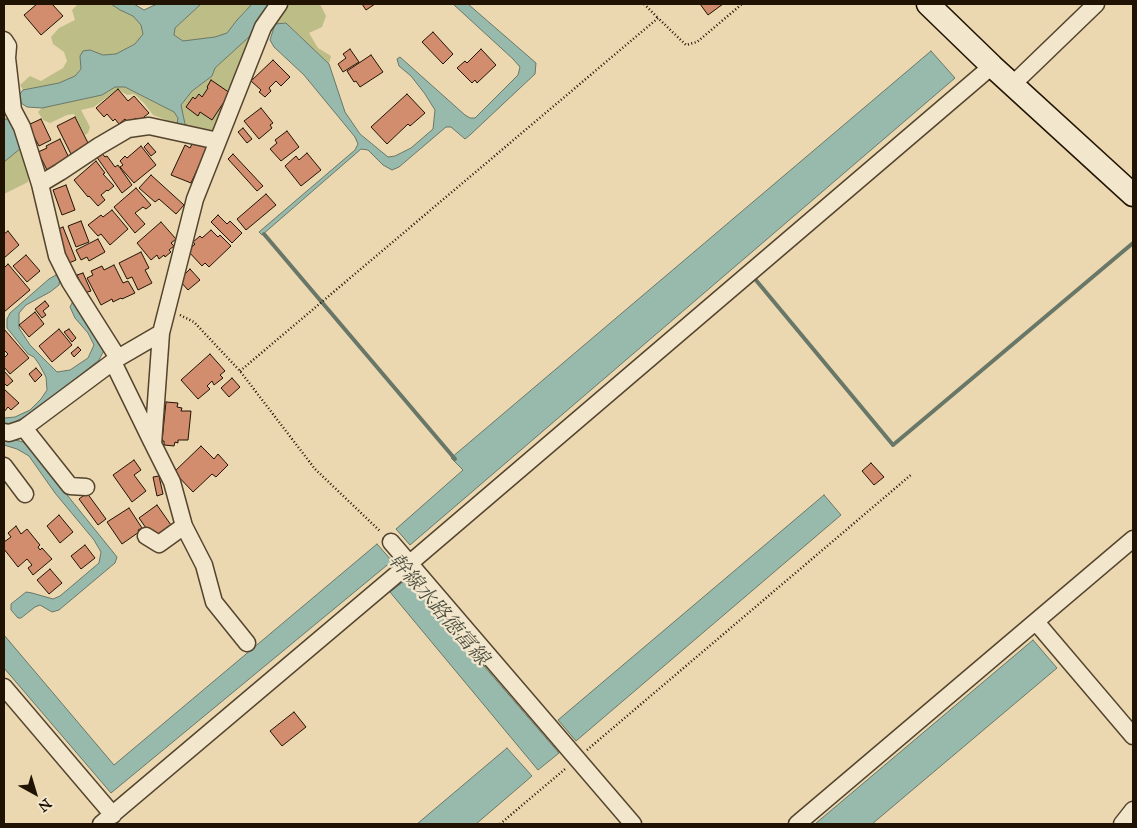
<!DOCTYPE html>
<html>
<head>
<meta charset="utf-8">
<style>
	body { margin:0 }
	#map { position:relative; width:1137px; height:828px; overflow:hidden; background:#ebd8b0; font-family:"IM FELL Great Primer",serif }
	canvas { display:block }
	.frame { position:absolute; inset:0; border:5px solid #211303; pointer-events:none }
	.north { position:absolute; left:10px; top:768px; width:50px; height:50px; -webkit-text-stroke:4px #f2e6cc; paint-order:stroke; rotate:141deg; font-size:14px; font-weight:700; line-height:20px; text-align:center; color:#211303 }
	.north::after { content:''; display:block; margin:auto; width:18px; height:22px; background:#211303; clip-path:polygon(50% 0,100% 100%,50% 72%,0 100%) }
</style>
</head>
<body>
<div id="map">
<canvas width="1137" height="828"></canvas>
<div class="frame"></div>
<div class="north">N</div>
</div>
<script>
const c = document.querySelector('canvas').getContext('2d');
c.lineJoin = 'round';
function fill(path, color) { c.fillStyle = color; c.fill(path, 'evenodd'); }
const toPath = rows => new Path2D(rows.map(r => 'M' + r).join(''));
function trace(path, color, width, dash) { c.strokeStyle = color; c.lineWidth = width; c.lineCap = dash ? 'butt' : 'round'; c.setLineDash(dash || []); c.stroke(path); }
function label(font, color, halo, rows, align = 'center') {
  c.font = font + ' "IM FELL Great Primer","Noto Serif JP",serif'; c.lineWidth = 4.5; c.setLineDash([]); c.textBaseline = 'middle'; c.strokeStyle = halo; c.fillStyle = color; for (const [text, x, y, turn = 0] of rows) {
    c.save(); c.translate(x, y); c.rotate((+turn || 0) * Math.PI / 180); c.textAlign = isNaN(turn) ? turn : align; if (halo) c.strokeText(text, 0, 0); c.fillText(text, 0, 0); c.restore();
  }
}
fill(toPath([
	[78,4,111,4,120,10,133,16,141,25,143,34,135,44,117,54,103,55,90,50,80,56,81,69,75,76,59,83,23,90,20,85,30,76,41,81,63,68,67,61,64,52,53,44,51,37,59,28,75,20,72,10],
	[201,4,252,4,237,20,227,33,215,37,183,41,174,35,175,28],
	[285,4,320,4,326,16,322,27,309,33,318,48,331,56,329,64,286,23,275,24,277,19],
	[249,37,254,40,220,126,211,133,192,129,185,125,181,105,192,91,212,76,215,68],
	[115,87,125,87,174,112,178,118,177,124,153,115,144,103,134,94,127,95,118,89,94,107,81,110,90,127,88,133,85,135,74,114,67,115,50,123,43,120,38,112,42,108,102,95],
	[21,148,31,171,28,182,4,194,4,162]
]), '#bdbd87');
const water = toPath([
	[111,4,134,4,144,10,157,4,201,4,175,28,174,35,183,41,215,37,227,33,237,20,252,4,272,4,249,37,215,68,212,76,192,91,181,105,185,124,192,129,177,124,178,118,174,112,125,87,115,87,102,95,42,108,27,107,21,103,19,95,23,90,59,83,75,76,81,69,80,56,83,51,90,50,103,55,116,54,135,44,143,34,141,25,133,16,120,10,111,4],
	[453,4,468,4,536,63,535,74,470,135,465,139,451,127,446,127,399,167,392,170,383,165,368,150,361,149,262,235,259,232,355,150,358,144,355,137,304,75,274,47,270,40,275,24,286,23,329,64,345,112,360,134,388,157,395,156,411,148,433,129,435,110,425,94,411,76,399,66,397,59,400,57,465,115,470,118,475,118,518,75,520,67,513,59,453,4],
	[931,51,955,78,410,545,396,529,463,470,451,458,931,51],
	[5,119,11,119,21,148,4,162,4,121,5,119],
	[56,275,60,278,59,285,50,292,26,305,19,313,19,328,30,345,57,372,70,370,88,358,94,345,88,333,75,318,70,307,73,301,104,350,99,360,35,411,11,424,4,423,4,418,15,417,30,410,41,399,47,390,46,377,39,364,34,357,28,354,7,328,7,319,10,313,49,279,56,275],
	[8,438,23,442,30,449,117,557,115,563,59,610,52,612,40,605,35,607,21,618,18,618,11,610,11,604,26,592,32,593,53,599,60,596,99,563,101,552,94,540,55,493,29,456,17,449,4,445,4,439,8,438],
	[824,495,841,515,576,741,558,720,824,495],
	[377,544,392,561,111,793,4,668,4,635,114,765,377,544],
	[408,578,559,753,538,770,390,592,408,578],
	[1033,640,1057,668,872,824,815,824,1033,640],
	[507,748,532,776,476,824,417,824,507,748]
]);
fill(water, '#98baac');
trace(water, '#687768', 1);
trace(toPath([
	[264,234,455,459],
	[755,279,893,445,1133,243]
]), '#687768', 4);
const building = toPath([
	[37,4,52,4,63,16,41,35,24,15,37,4],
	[362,4,375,4,366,10,362,4],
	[700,4,723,4,708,15,700,4],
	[433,32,453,54,443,64,422,42,433,32],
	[350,49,359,62,343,72,338,64,346,58,343,54,350,49],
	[481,49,496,65,477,83,475,80,472,83,457,68,465,61,467,63,481,49],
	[371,55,383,72,360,87,356,81,354,82,347,71,371,55],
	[273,60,290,77,281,86,276,81,269,88,271,91,265,97,259,92,261,90,251,81,273,60],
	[211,80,230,93,212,120,200,112,198,116,186,107,193,97,195,99,199,94,202,97,208,88,207,87,211,80],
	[118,89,128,101,134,96,149,113,139,121,136,118,129,124,125,119,119,124,115,119,113,121,107,114,104,117,96,108,118,89],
	[407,94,425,113,410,126,408,124,387,144,371,127,407,94],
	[261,108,273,123,270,125,272,128,259,139,244,121,261,108],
	[75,117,90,147,72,156,57,126,75,117],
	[41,119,51,140,39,146,28,125,41,119],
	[243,128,252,139,247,143,238,132,243,128],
	[287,131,299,147,281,161,270,149,277,143,275,140,287,131],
	[60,139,70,160,49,174,38,152,47,148,46,146,60,139],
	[194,140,208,146,191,183,171,175,185,145,190,148,194,140],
	[148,143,156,152,151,156,144,147,148,143],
	[141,146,156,165,134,183,120,167,123,165,120,161,125,156,127,158,141,146],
	[101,152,105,157,107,156,115,167,118,165,132,185,122,193,96,156,101,152],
	[307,153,321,170,301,186,285,166,296,156,299,160,307,153],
	[233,154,263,186,257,191,228,159,233,154],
	[96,161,105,173,103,174,114,186,108,191,107,190,101,195,105,200,98,206,89,196,88,197,74,180,96,161],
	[151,175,184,205,176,214,159,199,155,202,139,188,151,175],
	[66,185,75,210,62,215,53,190,66,185],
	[136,188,151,205,146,209,143,207,135,213,145,224,135,233,114,207,136,188],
	[266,194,276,205,246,230,237,219,266,194],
	[112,210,128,229,110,245,101,234,98,236,88,225,101,215,103,217,112,210],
	[218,215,227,224,230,221,242,233,232,243,211,222,218,215],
	[81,221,89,242,76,247,68,226,81,221],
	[161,222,176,239,171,243,174,246,169,250,171,252,165,257,164,255,159,259,157,255,151,260,137,243,161,222],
	[63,227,76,260,69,263,56,230,63,227],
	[211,230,218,237,220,235,231,246,209,267,205,263,202,266,188,251,195,244,193,242,200,236,202,238,211,230],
	[8,231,19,245,4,258,4,234,8,231],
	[98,239,105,252,89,261,87,257,81,260,76,250,98,239],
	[141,252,149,268,145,270,152,283,138,290,132,277,127,279,119,263,141,252],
	[26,255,40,271,27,282,13,266,26,255],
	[8,264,30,290,4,312,4,268,8,264],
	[114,265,123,283,128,281,135,293,122,299,121,298,113,302,112,299,101,305,87,278,93,275,91,271,102,266,104,270,114,265],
	[190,269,200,280,188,290,179,280,190,269],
	[83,273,91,291,84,293,77,275,83,273],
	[45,301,49,306,43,311,46,315,42,318,35,309,45,301],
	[35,312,44,324,29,337,19,325,35,312],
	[4,329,29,358,10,374,4,367,4,358,8,354,4,350,4,329],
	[59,329,72,345,52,362,39,346,59,329],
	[69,329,76,338,72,342,64,332,69,329],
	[78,347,81,350,74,357,71,353,78,347],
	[210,354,225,371,220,375,223,378,214,385,212,381,207,386,210,389,198,399,181,380,210,354],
	[36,368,42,375,35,382,29,374,36,368],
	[4,371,13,381,7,386,4,383,4,371],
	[232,378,240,387,229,397,221,388,232,378],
	[4,389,19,403,11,410,8,407,4,412,4,389],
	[166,402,178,403,177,407,182,408,181,411,191,411,188,440,178,440,178,443,175,442,174,446,164,445,164,441,162,441,166,402],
	[201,446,214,459,218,454,228,465,216,477,212,474,193,492,174,472,201,446],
	[134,460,141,470,134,475,146,491,132,502,113,475,134,460],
	[871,463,884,477,874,485,862,471,871,463],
	[159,476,163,494,157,496,153,477,159,476],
	[87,493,106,519,98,525,79,499,87,493],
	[157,505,171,525,153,538,139,518,157,505],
	[129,508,142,528,138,530,139,532,122,544,107,522,129,508],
	[59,515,73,532,60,543,47,526,59,515],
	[16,526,21,534,27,529,40,545,38,547,40,550,42,548,52,559,33,575,28,568,32,565,27,559,18,567,4,549,4,542,11,537,8,533,16,526],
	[85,545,95,558,81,569,71,556,85,545],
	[50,569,62,583,49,594,37,580,50,569],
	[294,712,306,727,282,746,270,731,294,712]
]);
fill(building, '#d28d6e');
trace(building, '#211303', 1);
const street = toPath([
	[4,40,8,46,7,58,13,110,22,127,40,184,57,256,70,282,118,358],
	[1012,85,1096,4],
	[40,184,60,172,99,146,128,129,149,126,218,141],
	[161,333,153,444,172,482,184,526,204,565,214,602,247,643],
	[113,362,152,442],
	[24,428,70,486,86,487],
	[4,432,9,433,24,428,118,358,161,333,195,199,263,27,279,4],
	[4,466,25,494],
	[146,536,159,544,184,526],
	[391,542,633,824],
	[1036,622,1133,736],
	[4,687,113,815],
	[101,824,410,563,992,66],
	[797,824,1133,539],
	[1122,824,1133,810]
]);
const secondary = toPath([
	[928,4,992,66,1133,195]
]);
trace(street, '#54442e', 19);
trace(secondary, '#211303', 25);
trace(toPath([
	[644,4,658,18],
	[180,315,194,322,240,371,315,469,381,532],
	[240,371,658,18,686,45,697,42,742,4],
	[587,750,912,474],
	[500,824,565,769]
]), '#211303', 2.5, [1, 2.5]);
trace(street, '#f2e6cc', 16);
trace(secondary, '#f2e6cc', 22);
label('italic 20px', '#4b4d3e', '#f2e6cc', [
	["幹線水路徳富線",438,610,49]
]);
</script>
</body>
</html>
